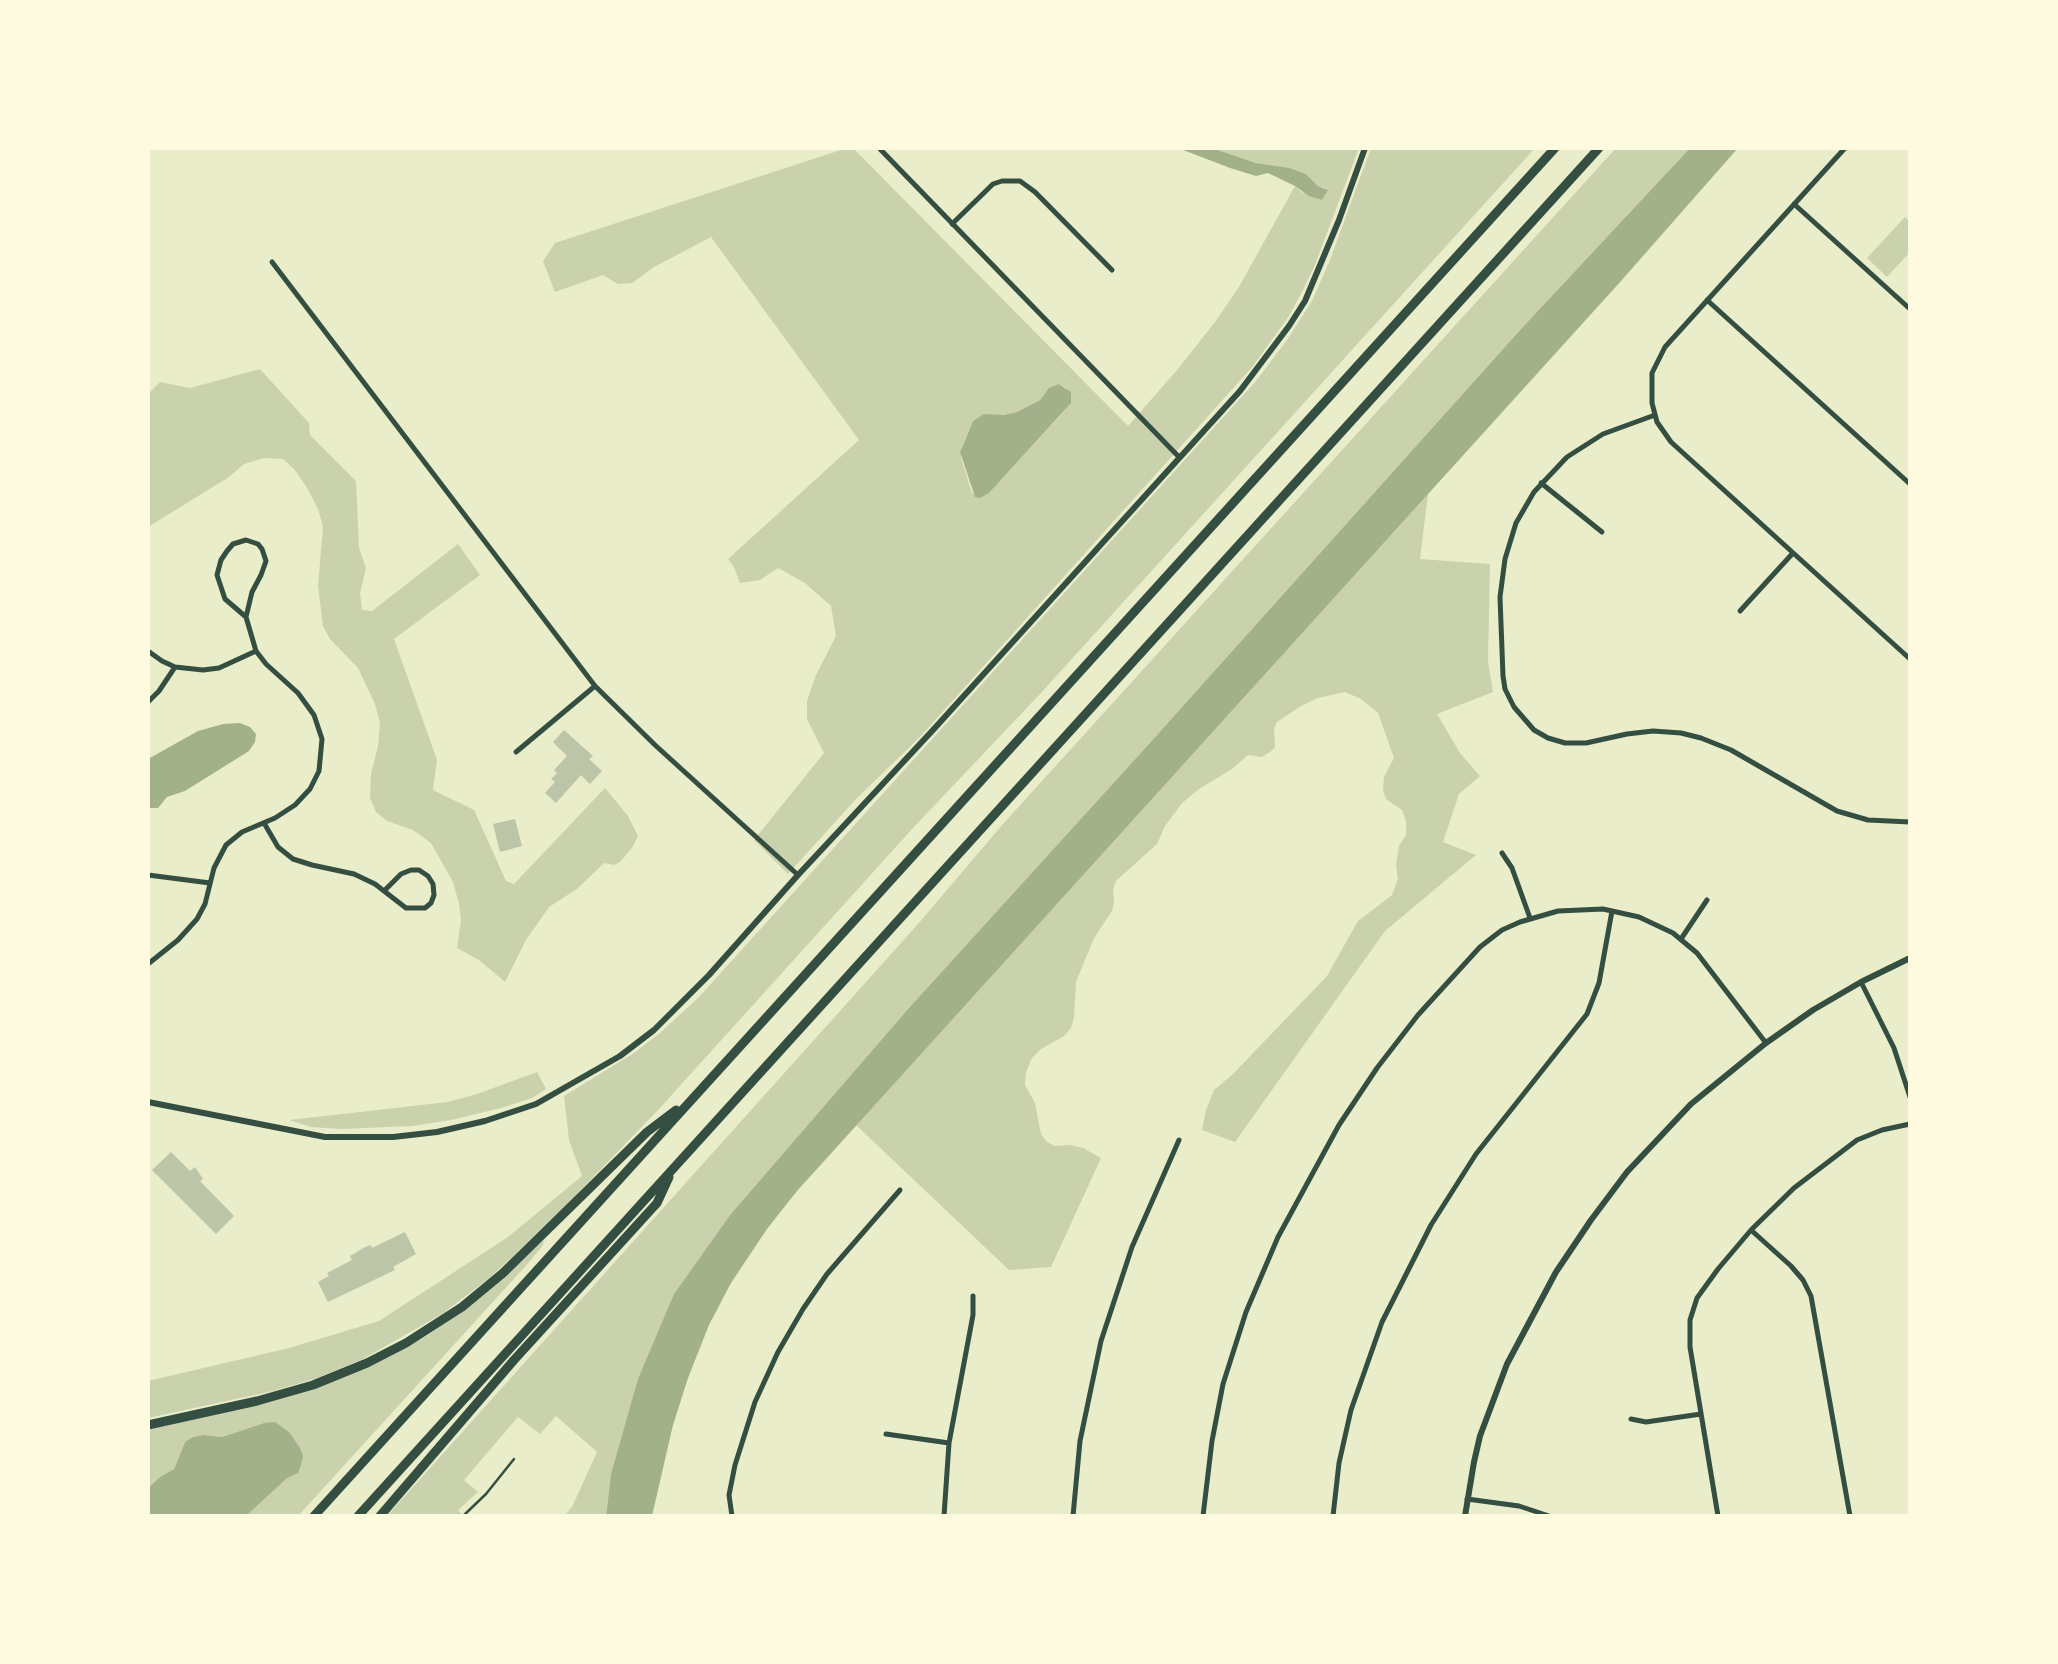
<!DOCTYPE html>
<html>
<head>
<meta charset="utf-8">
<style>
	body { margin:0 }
	#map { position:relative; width:2058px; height:1664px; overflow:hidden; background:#e9edc9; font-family:Inter,sans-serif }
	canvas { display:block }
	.frame { position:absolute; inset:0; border:150px solid #fefae0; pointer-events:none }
</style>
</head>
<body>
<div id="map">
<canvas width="2058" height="1664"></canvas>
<div class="frame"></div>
</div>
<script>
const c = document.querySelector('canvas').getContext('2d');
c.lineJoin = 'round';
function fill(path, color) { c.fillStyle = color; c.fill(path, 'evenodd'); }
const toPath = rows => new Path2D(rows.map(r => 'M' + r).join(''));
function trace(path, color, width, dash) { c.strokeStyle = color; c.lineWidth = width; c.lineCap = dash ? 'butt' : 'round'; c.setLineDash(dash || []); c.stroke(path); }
fill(toPath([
	[847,148,853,148,1128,426,1178,369,1215,322,1239,287,1295,186,1303,193,1327,189,1318,186,1306,174,1290,168,1256,163,1212,148,1359,148,1315,265,1302,292,1289,316,1253,366,920,737,856,799,788,874,754,840,824,753,807,719,807,701,816,675,836,636,831,606,805,583,778,568,760,580,740,583,734,567,728,559,859,440,711,237,654,267,632,283,618,284,603,275,555,292,543,261,555,243],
	[1059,384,1067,388,1065,410,989,493,972,493,961,458,961,448,973,421,1017,412,1040,400,1050,388],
	[1371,148,1535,148,1040,694,913,828,659,1109,573,1198,510,1259,488,1279,442,1314,361,1360,317,1378,273,1391,148,1418,148,1381,289,1348,379,1321,508,1237,582,1176,569,1140,564,1096,634,1053,660,1033,699,997,1256,381,1287,340,1312,301,1330,260],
	[1616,148,1690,148,1521,329,1148,745,908,1009,730,1215,674,1294,611,1474,606,1516,564,1516,572,1507,597,1452,556,1416,540,1434,518,1417,464,1480,478,1492,458,1510,463,1516,387,1516,918,924,1003,824],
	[1905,217,1910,222,1910,252,1887,277,1867,258],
	[260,369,309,423,310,435,356,481,359,548,366,568,360,593,362,610,372,611,458,544,480,575,394,639,437,760,433,790,474,810,506,881,514,884,605,788,628,816,638,836,632,848,620,862,614,865,604,863,577,889,549,907,526,940,505,982,479,960,457,948,461,921,459,904,453,882,431,843,413,830,387,821,376,812,370,798,371,774,378,746,380,723,375,704,358,668,330,639,323,626,318,586,323,526,318,509,306,486,294,469,283,459,264,458,244,464,229,477,148,527,148,394,160,382,190,388],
	[1428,494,1420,559,1490,564,1488,661,1493,692,1437,714,1460,753,1480,776,1459,794,1443,842,1476,855,1385,931,1235,1142,1202,1130,1206,1110,1214,1090,1233,1074,1327,976,1358,921,1392,895,1398,879,1396,865,1399,846,1406,835,1406,821,1402,810,1386,799,1383,790,1384,777,1394,758,1378,713,1361,699,1345,692,1318,698,1301,706,1277,722,1274,728,1275,747,1270,752,1262,757,1248,755,1232,769,1199,789,1182,803,1165,826,1157,844,1116,881,1113,890,1114,902,1112,911,1094,938,1076,982,1074,1018,1071,1028,1064,1036,1041,1049,1032,1058,1026,1072,1025,1085,1035,1103,1041,1134,1047,1142,1055,1146,1070,1145,1083,1148,1101,1158,1051,1267,1009,1270,856,1125],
	[537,1072,546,1089,532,1098,501,1108,451,1120,412,1126,342,1129,311,1127,289,1120,448,1102,477,1094],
	[544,1240,543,1245,531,1260,298,1516,246,1516,287,1477,297,1473,300,1448,291,1438,264,1423,222,1437,204,1435,185,1442,174,1469,160,1477,148,1488,148,1429,214,1413,350,1374,389,1357,428,1335,468,1307]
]), '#cad2ad');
fill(toPath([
	[1178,148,1212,148,1256,163,1290,168,1306,174,1318,186,1328,190,1322,200,1309,196,1295,186,1268,173,1256,176,1230,168],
	[1690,148,1738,148,1621,281,797,1191,767,1229,731,1283,709,1325,688,1378,673,1425,652,1516,606,1516,611,1474,638,1379,674,1294,730,1215,908,1009,1148,745,1521,329],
	[1059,384,1071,392,1071,403,989,493,980,498,975,497,960,452,973,421,984,414,1003,415,1017,412,1040,400,1049,388],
	[240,723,250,727,256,734,255,742,249,751,185,791,167,797,158,808,148,808,148,759,198,731,223,724],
	[275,1422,289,1432,300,1448,303,1456,301,1465,298,1473,287,1478,246,1516,148,1516,148,1488,160,1477,174,1469,185,1442,193,1437,204,1435,222,1437,264,1423]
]), '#a3b18a');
fill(toPath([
	[564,730,593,756,589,759,602,771,590,784,581,775,556,803,545,793,555,782,551,779,557,773,554,770,567,756,553,742],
	[515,819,522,846,500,852,493,824],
	[171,1152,190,1171,195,1167,203,1179,200,1181,234,1216,216,1234,152,1170],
	[405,1232,416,1254,393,1267,395,1270,328,1302,318,1282,329,1276,327,1273,352,1260,350,1256,365,1247,371,1245,372,1248]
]), '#bcc5a7');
trace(toPath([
	[463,1516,486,1494,514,1459]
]), '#344e41', 2.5);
trace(toPath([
	[879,148,1179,457],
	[1845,148,1665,347,1652,373,1652,403,1657,422,1671,442,1910,659],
	[1794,204,1910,309],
	[952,224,993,184,1002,181,1020,181,1035,192,1112,270],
	[272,262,595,686,655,745,798,875],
	[1707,300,1910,484],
	[1655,415,1603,434,1567,457,1534,492,1516,523,1505,559,1500,597,1503,676,1505,689,1514,707,1534,730,1548,738,1565,743,1586,743,1627,734,1653,731,1681,733,1701,738,1731,750,1837,811,1868,820,1910,822],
	[1541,483,1602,532],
	[1740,611,1793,553],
	[148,651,162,661,175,667,203,670,219,668,256,651],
	[148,702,159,691,175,667],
	[516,752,595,686],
	[264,823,278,847,293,859,312,865,354,874,375,884,384,891,406,908,425,908,431,903,434,895,433,884,428,876,419,870,411,870,401,874,384,891],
	[1502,853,1512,868,1530,918],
	[148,875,210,883],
	[1681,939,1707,900],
	[148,964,178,940,197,919,205,904,214,868,226,845,242,832,275,818,295,805,310,789,319,771,322,739,314,715,298,693,266,664,256,651,246,617,252,592,261,575,266,561,262,549,258,544,246,540,233,544,227,551,221,560,217,575,225,599,246,617],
	[1861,982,1894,1048,1910,1097],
	[1751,1230,1791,1266,1803,1280,1811,1296,1850,1516],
	[1631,1419,1646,1422,1701,1414],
	[886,1434,949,1443],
	[1467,1499,1519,1506,1549,1516],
	[732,1516,729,1495,735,1465,755,1402,778,1352,803,1309,827,1274,900,1190],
	[944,1516,949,1443,973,1315,973,1296],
	[1073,1516,1080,1441,1101,1341,1132,1247,1179,1140],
	[1203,1516,1212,1441,1223,1384,1246,1312,1278,1237,1339,1125,1377,1068,1418,1015,1480,947,1502,930,1520,922,1558,911,1603,909,1639,917,1673,933,1697,953,1766,1043],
	[1333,1516,1339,1463,1351,1410,1382,1322,1431,1225,1476,1154,1587,1014,1599,983,1612,911],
	[1718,1516,1690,1347,1690,1320,1697,1298,1718,1269,1751,1230,1794,1188,1857,1140,1882,1130,1910,1124]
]), '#344e41', 5);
trace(toPath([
	[148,1102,325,1137,393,1137,437,1132,485,1121,536,1104,620,1056,654,1030,709,975,798,875,933,730,1240,391,1289,326,1305,301,1339,220,1365,148],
	[1465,1516,1474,1462,1480,1436,1507,1364,1556,1272,1591,1220,1627,1172,1691,1104,1766,1043,1813,1010,1861,982,1910,958]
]), '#344e41', 6);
trace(toPath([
	[148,1425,257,1401,313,1385,367,1363,406,1343,462,1307,503,1273,647,1132,676,1110],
	[314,1516,1555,148],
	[358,1516,1599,148],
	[380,1516,514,1360,657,1203,669,1177]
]), '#344e41', 9);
</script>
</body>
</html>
